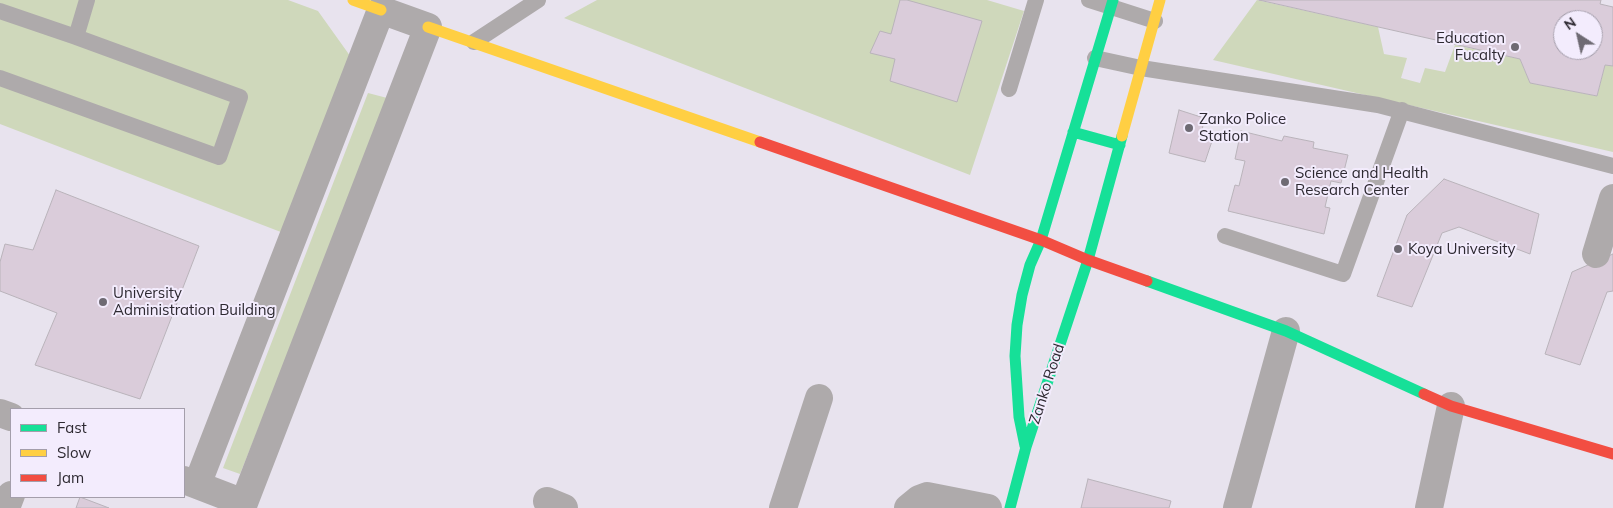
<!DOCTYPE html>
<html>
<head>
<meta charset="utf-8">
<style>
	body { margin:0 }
	#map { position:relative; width:1613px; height:508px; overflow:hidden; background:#e8e3ee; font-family:Mulish,sans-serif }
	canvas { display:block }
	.legend { position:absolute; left:10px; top:408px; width:175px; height:90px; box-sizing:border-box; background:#f3ecfd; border:1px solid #a49eab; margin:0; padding:6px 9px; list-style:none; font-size:15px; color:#2d2931 }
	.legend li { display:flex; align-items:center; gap:10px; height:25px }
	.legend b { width:25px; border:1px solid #a49eab }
	.north { position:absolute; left:1553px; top:10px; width:50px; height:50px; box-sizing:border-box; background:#f3ecfd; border:1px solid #a49eab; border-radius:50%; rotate:325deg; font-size:14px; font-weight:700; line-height:20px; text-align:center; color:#2d2931 }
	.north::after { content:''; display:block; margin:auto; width:18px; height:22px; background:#6e6a73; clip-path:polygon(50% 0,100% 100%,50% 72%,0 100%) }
</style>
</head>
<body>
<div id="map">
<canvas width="1613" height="508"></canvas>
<ul class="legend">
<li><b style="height:6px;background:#16e098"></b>Fast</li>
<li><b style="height:6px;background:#ffcf43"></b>Slow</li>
<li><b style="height:6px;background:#f24e42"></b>Jam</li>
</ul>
<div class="north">N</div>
</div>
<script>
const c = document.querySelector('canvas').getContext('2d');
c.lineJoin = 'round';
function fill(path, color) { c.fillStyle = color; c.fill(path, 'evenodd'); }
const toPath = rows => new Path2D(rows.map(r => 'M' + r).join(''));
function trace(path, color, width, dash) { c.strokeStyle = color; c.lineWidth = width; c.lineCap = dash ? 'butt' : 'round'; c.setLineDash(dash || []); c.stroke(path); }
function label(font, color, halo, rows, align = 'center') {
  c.font = font + ' Mulish,sans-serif'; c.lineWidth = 4; c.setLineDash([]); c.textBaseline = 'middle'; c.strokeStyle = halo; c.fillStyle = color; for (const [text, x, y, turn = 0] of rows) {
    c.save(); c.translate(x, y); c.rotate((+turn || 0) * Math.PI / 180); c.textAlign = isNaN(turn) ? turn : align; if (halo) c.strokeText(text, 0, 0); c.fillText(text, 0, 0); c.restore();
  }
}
fill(toPath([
	[0,0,288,0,318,11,353,60,286,234,0,124],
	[597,0,987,0,1024,11,970,175,564,18],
	[1257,0,1378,27,1384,54,1407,58,1401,78,1420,83,1425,68,1445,72,1455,45,1520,59,1530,83,1597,96,1605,65,1613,66,1613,152,1213,60],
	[368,93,391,99,240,474,223,468]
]), '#cfd8bb');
const building = toPath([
	[900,0,907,0,982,21,957,102,890,81,895,59,870,53,880,31,891,34,900,0],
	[1259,0,1601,0,1600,4,1613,7,1613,66,1605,65,1597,96,1530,83,1520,59,1259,0],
	[1563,20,1593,20,1593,50,1563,50,1563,20],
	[1179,110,1204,118,1201,138,1212,141,1205,162,1169,153,1179,110],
	[1241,131,1282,141,1284,136,1314,142,1313,148,1348,155,1341,183,1331,181,1325,207,1330,208,1324,234,1228,211,1235,185,1239,186,1245,161,1235,159,1241,131],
	[1444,179,1539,214,1530,254,1459,227,1442,233,1412,307,1377,296,1407,215,1444,179],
	[56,190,199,246,140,399,35,365,57,313,0,291,0,262,5,244,33,250,56,190],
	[1613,254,1613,291,1607,292,1580,365,1545,354,1572,272,1613,254],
	[1088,479,1171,501,1169,508,1081,508,1088,479],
	[80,497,109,508,76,508,80,497]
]);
fill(building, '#daccda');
trace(building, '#b9b3ba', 1);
trace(toPath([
	[1089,0,1155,21],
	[0,11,76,37,87,0],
	[474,42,538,0],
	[1095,58,1141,68,1378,105,1613,166],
	[0,78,219,157,240,97,76,37],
	[1009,89,1036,0],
	[1225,236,1343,274,1402,110]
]), '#aeaaab', 16);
trace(toPath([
	[1596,254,1613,198],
	[0,413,11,417],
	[184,480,244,503],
	[197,485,381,10,428,27,242,508],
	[547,501,564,508],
	[6,508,11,495],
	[783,508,819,398],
	[908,508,919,499,927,496,988,508],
	[1237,508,1286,331],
	[1429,508,1451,406]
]), '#aeaaab', 28);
trace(toPath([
	[1073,132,1120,145],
	[1147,281,1286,331,1424,394],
	[1025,446,1019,417,1015,356,1017,325,1022,295,1030,265,1041,240,1113,0],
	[1010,508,1026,447,1088,260,1122,136]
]), '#16e098', 11);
trace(toPath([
	[353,0,381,10],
	[428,27,760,142],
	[1122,136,1160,0]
]), '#ffcf43', 11);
trace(toPath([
	[760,142,1041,240,1088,260,1147,281],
	[1424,394,1451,406,1613,454]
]), '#f24e42', 11);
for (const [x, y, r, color] of [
	[1515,47,5,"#6e6a73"],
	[1189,128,5,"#6e6a73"],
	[1285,182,5,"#6e6a73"],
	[1398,249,5,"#6e6a73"],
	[103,302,5,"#6e6a73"]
]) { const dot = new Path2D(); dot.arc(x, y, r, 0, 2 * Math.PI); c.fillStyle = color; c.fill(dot); trace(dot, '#f3ecfd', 2); }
label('15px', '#2d2931', '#f3ecfd', [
	["Education",1505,38,"right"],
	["Fucalty",1505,55,"right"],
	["Zanko Police",1199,119],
	["Station",1199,136],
	["Science and Health",1295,173],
	["Research Center",1295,190],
	["Koya University",1408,249],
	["University",113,293],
	["Administration Building",113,310]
], 'left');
label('15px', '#2d2931', '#f3ecfd', [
	["Zanko Road",1047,384,-72]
]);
</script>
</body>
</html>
